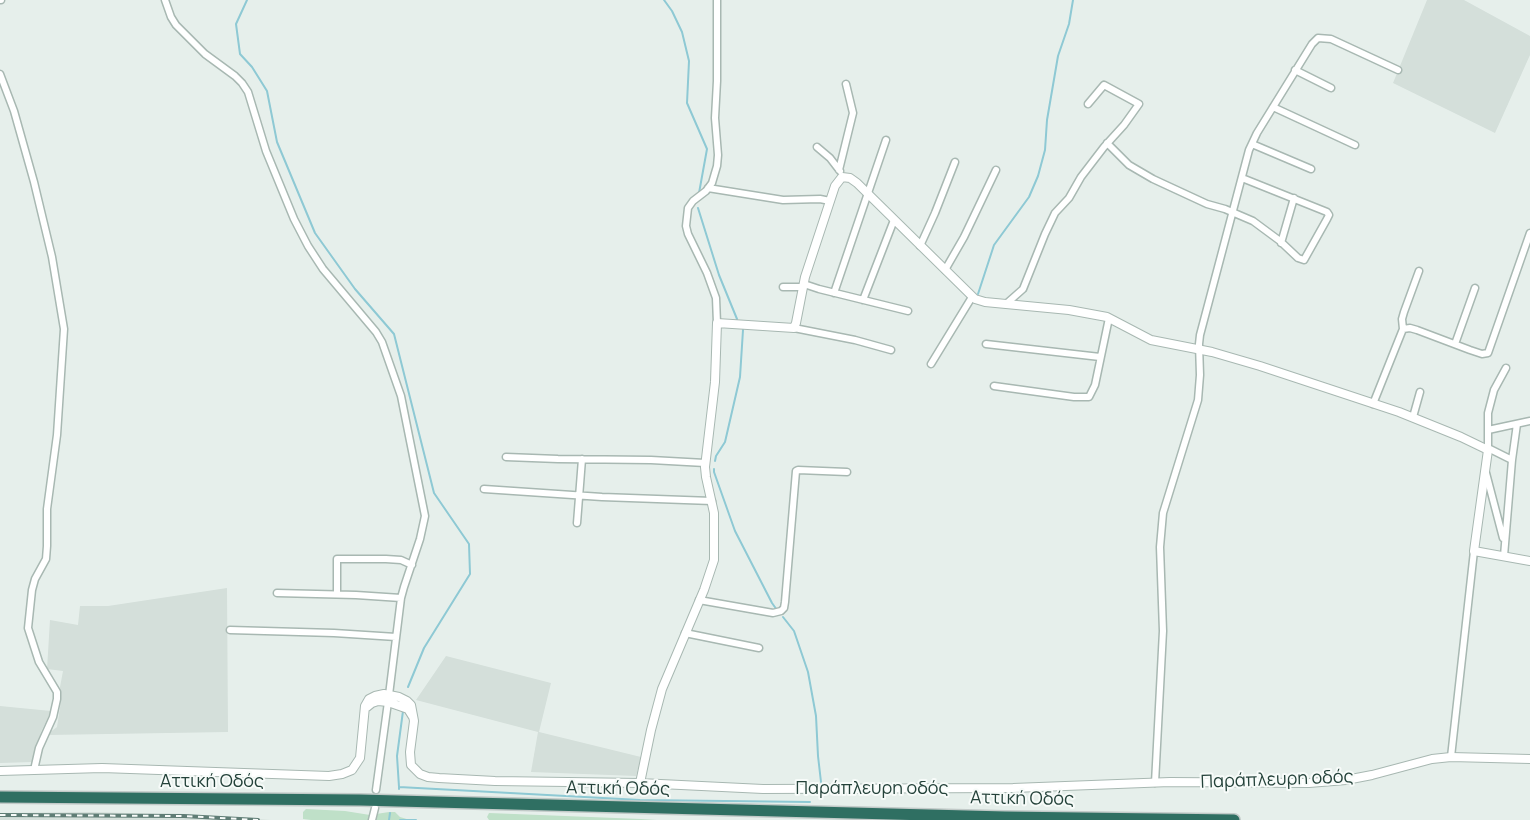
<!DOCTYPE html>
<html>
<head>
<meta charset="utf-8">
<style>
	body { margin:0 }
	canvas { display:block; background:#e6efeb }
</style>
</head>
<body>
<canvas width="1530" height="820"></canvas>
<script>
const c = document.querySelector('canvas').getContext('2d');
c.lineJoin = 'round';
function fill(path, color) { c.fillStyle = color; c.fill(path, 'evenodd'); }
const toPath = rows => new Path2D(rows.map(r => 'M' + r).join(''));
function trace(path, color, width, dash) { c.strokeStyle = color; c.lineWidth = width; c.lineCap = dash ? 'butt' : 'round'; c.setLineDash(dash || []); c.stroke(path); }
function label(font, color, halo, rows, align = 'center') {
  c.font = font + ' Manrope,sans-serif'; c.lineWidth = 4; c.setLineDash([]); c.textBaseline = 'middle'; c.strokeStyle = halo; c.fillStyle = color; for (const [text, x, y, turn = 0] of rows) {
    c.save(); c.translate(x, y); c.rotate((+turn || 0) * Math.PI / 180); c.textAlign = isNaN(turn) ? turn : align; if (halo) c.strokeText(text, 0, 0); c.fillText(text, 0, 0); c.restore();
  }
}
fill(toPath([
	[1427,0,1464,0,1530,36,1530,55,1495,133,1393,83],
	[227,588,228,732,48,735,49,733,57,727,61,701,60,687,63,671,47,669,50,620,78,625,80,606,108,606],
	[446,656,551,683,539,732,641,757,636,776,531,772,538,732,416,700],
	[0,706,51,711,41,732,33,762,0,763],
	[92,812,194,815,271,820,0,820,0,813]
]), '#d4dfda');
fill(toPath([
	[306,809,345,811,370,815,389,812,395,812,400,817,410,820,311,820,303,819,303,812],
	[489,813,641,819,657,820,489,820,487,817]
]), '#bfe0c8');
trace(toPath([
	[247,0,236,24,240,54,252,67,267,91,277,142,315,233,355,289,394,334,434,493,469,544,470,574,424,648,408,687],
	[664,0,672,11,682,32,689,61,687,103,707,149,699,193],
	[698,208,719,275,737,319],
	[978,294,994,245,1029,197,1038,176,1045,150,1047,120,1058,56,1069,24,1073,0],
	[715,461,716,456,725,442,740,377,743,330],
	[714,469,714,472,735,531,772,603,777,610],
	[783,617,794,631,808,672,816,716,818,756,821,782],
	[399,787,397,756,403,711],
	[399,789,399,787,640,800,810,802],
	[389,820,390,813],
	[400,820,416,820]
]), '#8ec9d4', 2);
const minor = toPath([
	[0,0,1,0],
	[165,0,171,17,176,25,205,54,235,76,242,83,248,92,266,151,294,219,308,246,323,269,376,332,382,342,401,396,425,516,420,539,404,587,401,598,389,695],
	[1295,70,1331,88],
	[0,74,14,111,34,182,52,257,64,329,57,435,47,509,47,546,46,559,35,579,32,590,28,628,39,662,57,692,57,699,53,717,39,748,34,770],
	[1273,107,1355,145],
	[1107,143,1129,165,1153,179,1207,204,1225,209,1253,221,1280,241,1298,258,1304,260,1327,219,1329,215,1327,212,1242,178],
	[1252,144,1311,169],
	[817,147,830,158,840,171],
	[839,170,853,113,846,84],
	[708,188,783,200,820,199,830,201],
	[1281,243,1294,198],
	[920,246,935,213,955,162],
	[945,270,964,237,996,170],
	[804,284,819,289,908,311],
	[783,287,803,287],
	[834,293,886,140],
	[863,300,894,220],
	[1006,304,1023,289,1045,234,1055,213,1069,198,1081,177,1104,147,1124,125,1139,104,1104,85,1088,104],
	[717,323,716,298,707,273,688,234,686,226,688,208,693,201,706,191,712,183,717,166,718,155,715,118,717,81,717,0],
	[794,328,855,340,891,350],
	[1403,329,1402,319,1404,312,1419,271],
	[986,344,1100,357],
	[1455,344,1475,288],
	[931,364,972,297],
	[994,386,1074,397,1089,397,1095,385,1109,318],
	[1373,404,1403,329,1410,328,1417,330,1470,350,1482,354,1488,353,1530,233],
	[1413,417,1420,392],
	[1488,430,1530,421],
	[1488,448,1512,460],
	[1488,450,1488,413,1494,390,1506,368],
	[506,457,558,459,651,460,705,463],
	[1486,473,1503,538],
	[484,489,602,497,712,501],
	[577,523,582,459],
	[1504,556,1512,460,1517,424],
	[277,593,356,595,401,598],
	[337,594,337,559,386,559,401,560,412,565],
	[699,600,773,613,781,611,784,608,785,602,796,471,798,470,847,472],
	[230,630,334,633,396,637],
	[685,633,759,648],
	[1451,757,1474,551],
	[1155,783,1163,631,1160,547,1163,513,1198,400,1200,375,1199,344,1200,335,1249,150,1257,133,1312,44,1318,38,1331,39,1398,70],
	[376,790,388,702],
	[372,820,375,808]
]);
const tertiary = toPath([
	[367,707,372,703,378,701,388,702,408,709,413,717],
	[0,771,102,768,329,776,342,774,352,770,360,758,365,706,369,699,375,696,384,694,399,697,407,701,411,705,414,721,410,752,411,765,420,774,428,777,439,778,495,781,640,783,763,789,1013,788,1170,782,1309,783,1346,780,1372,775,1432,759,1451,757,1530,759],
	[640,783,651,730,662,689,704,590,714,560,714,513,706,477,705,467,715,382,717,323,794,328,796,323,805,277,835,186,842,177,850,178,857,183,975,299,985,302,1069,310,1107,317,1151,340,1212,352,1260,366,1399,412,1461,437,1488,450,1474,551,1530,561]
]);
const motorway = toPath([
	[0,797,360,800,1005,817,1234,820]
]);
trace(minor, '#a8b8b2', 9);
trace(tertiary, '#a8b8b2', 10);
trace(motorway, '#c2cac8', 14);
trace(minor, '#fff', 6);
trace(tertiary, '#fff', 8);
trace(motorway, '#2f6f62', 11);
const rail = toPath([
	[0,815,184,816,258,820]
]);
trace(rail, '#5f7d75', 4);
trace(rail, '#f7fbf9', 2, [5.5]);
label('18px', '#24423a', '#f7fbf9', [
	["Παράπλευρη οδός",1277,780,-2],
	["Αττική Οδός",212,782],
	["Αττική Οδός",618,789,1],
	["Παράπλευρη οδός",872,789],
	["Αττική Οδός",1022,799,1]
]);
</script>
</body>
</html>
